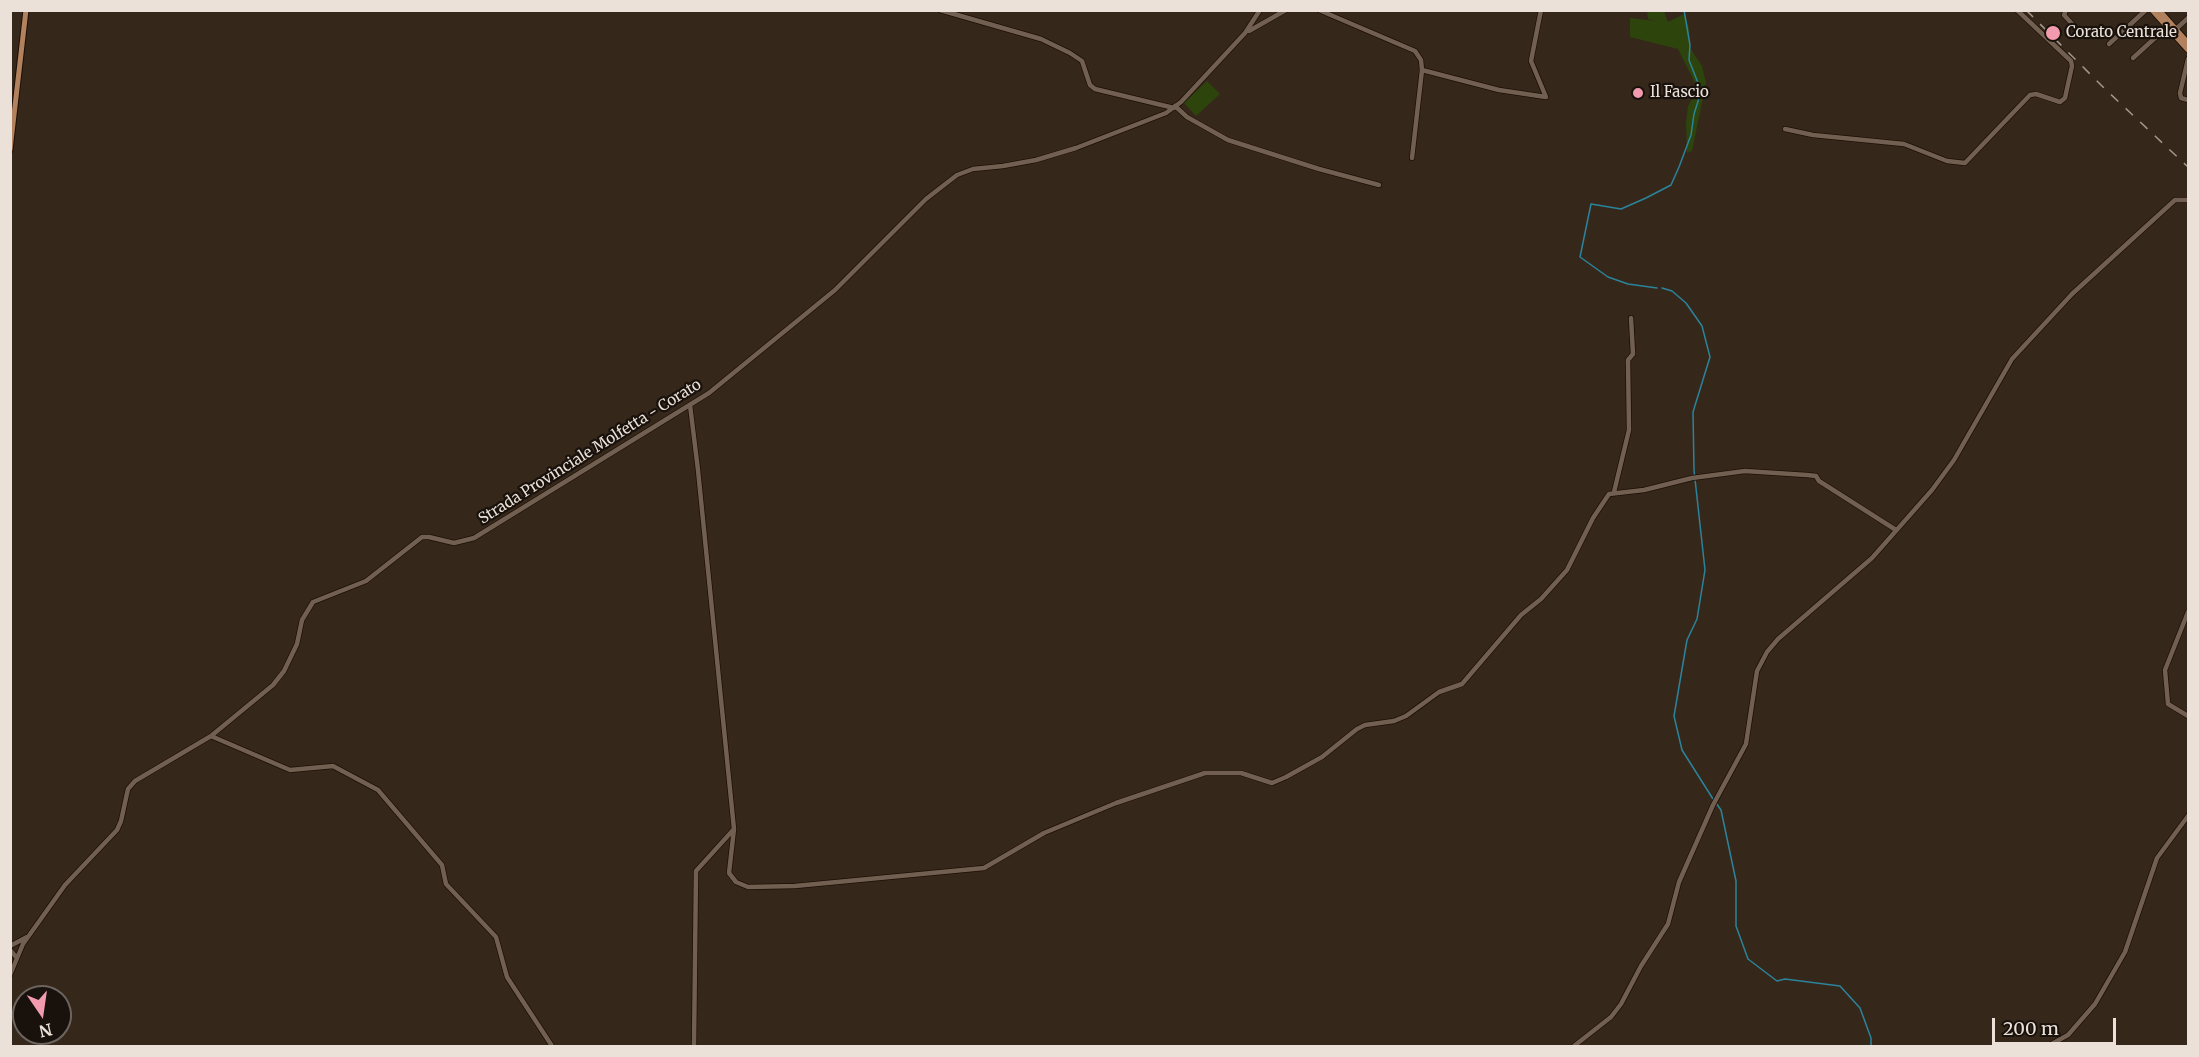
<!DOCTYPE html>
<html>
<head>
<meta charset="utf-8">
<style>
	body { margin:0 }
	#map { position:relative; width:2199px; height:1057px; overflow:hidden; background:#36271b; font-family:Merriweather,serif }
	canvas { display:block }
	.frame { position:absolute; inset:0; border:12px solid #ebe1d9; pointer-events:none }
	.north { position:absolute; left:12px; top:985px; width:60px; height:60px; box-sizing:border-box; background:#18110c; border:2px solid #6c645e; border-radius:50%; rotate:167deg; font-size:16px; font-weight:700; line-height:24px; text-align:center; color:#ebe1d9 }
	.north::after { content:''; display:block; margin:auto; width:21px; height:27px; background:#f29aae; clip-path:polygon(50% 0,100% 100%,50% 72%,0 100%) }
	.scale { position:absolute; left:1992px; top:1018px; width:124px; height:27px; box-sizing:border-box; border:3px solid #ebe1d9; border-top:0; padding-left:8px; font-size:18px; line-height:21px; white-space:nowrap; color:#ebe1d9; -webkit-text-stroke:4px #18110c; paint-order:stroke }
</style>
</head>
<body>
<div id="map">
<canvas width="2199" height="1057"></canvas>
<div class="frame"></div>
<div class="north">N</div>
<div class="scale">200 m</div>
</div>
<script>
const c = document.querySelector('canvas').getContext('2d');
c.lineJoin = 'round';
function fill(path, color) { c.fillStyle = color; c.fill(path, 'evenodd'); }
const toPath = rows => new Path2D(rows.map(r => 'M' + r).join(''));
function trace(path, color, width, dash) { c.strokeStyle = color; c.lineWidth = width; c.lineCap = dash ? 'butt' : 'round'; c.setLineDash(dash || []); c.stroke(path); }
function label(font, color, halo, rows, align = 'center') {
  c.font = font + ' Merriweather,serif'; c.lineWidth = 4.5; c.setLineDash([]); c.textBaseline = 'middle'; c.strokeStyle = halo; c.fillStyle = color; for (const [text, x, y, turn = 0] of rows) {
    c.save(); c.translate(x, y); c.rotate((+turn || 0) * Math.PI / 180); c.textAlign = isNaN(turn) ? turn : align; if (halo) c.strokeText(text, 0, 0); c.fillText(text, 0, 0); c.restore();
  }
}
fill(toPath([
	[1647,11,1664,11,1668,22,1684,14,1689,28,1690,48,1702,66,1706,83,1692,151,1687,153,1686,123,1688,106,1697,91,1695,83,1678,49,1630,37,1630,18,1656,21,1648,19],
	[1207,81,1220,94,1196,116,1184,103]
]), '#2d440d');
trace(toPath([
	[1657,288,1628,284,1608,277,1580,257,1591,204,1621,209,1646,198,1671,185,1679,167,1691,135,1694,114,1700,95,1698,83,1689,60,1690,45,1684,10],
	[1662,288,1672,291,1686,303,1702,326,1710,357,1693,412,1694,470,1705,570,1697,619,1687,640,1674,716,1682,750,1713,799],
	[1716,803,1721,810,1736,881,1736,926,1748,959,1777,981,1785,979,1840,986,1860,1008,1871,1038,1871,1046]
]), '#2b849b', 1.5);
const minor = toPath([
	[940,10,1041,39,1070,53,1082,61,1090,85,1095,89,1174,108],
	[1319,10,1415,51,1421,60,1422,70,1499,90,1546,97],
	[1541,10,1531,61,1546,97],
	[2066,10,2064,15,2074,26],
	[2175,30,2188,18],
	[1249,31,1286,10],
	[2109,44,2146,10],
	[2133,58,2167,27],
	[2188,59,2180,93,2181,98,2188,100],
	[1175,106,1187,117,1228,140,1319,169,1379,185],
	[1785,129,1813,135,1904,144,1947,161,1965,163,2030,95,2036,94,2060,102,2065,98,2072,66,2071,61,2017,10],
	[1412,158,1422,70],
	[690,405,698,470,734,829,729,873,736,882,748,887,795,886,984,868,1044,833,1116,803,1205,773,1241,773,1272,783,1286,777,1322,757,1357,729,1365,725,1394,721,1406,716,1439,692,1462,684,1521,615,1541,599,1567,570,1593,518,1609,494,1644,490,1692,478,1745,471,1807,475,1816,476,1819,481,1896,530],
	[1614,492,1629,430,1628,360,1633,354,1631,318],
	[2188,612,2165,670,2168,704,2188,716],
	[211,736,290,770,333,766,378,790,442,865,446,884,496,937,507,977,552,1046],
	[10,946,27,937],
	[10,950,17,958],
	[10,975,23,944,65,885,117,830,121,821,128,789,135,781,211,736,273,685,284,671,297,644,302,620,313,602,366,581,422,537,429,537,454,543,474,538,709,393,835,290,926,199,957,175,973,169,1003,166,1036,160,1076,148,1166,113,1181,102,1245,33,1260,10],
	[694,1046,696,871,734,829],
	[1574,1046,1611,1017,1621,1004,1641,966,1668,924,1679,882,1713,805,1746,744,1757,671,1767,652,1778,639,1872,558,1932,490,1954,460,2012,359,2072,294,2175,200,2188,200],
	[2048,1046,2068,1035,2095,1004,2125,952,2157,858,2188,816]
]);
const major = toPath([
	[2152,10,2188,50],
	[2159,10,2188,43],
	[10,150,26,10]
]);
trace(minor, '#1d0f05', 6);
trace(major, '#1d0f05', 7);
trace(minor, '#715f51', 4.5);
trace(major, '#b2815e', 5);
trace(toPath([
	[2026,10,2104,88,2188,167]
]), '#a3978d', 1.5, [10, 10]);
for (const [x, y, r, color] of [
	[2053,33,8,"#f29aae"],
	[1638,93,6,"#f29aae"]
]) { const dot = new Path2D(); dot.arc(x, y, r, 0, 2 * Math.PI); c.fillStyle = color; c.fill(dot); trace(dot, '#18110c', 2); }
label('15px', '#ebe1d9', '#18110c', [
	["Corato Centrale",2066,33],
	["Il Fascio",1650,93]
], 'left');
label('15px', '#ebe1d9', '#18110c', [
	["Strada Provinciale Molfetta - Corato",590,452,-32]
]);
</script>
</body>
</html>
